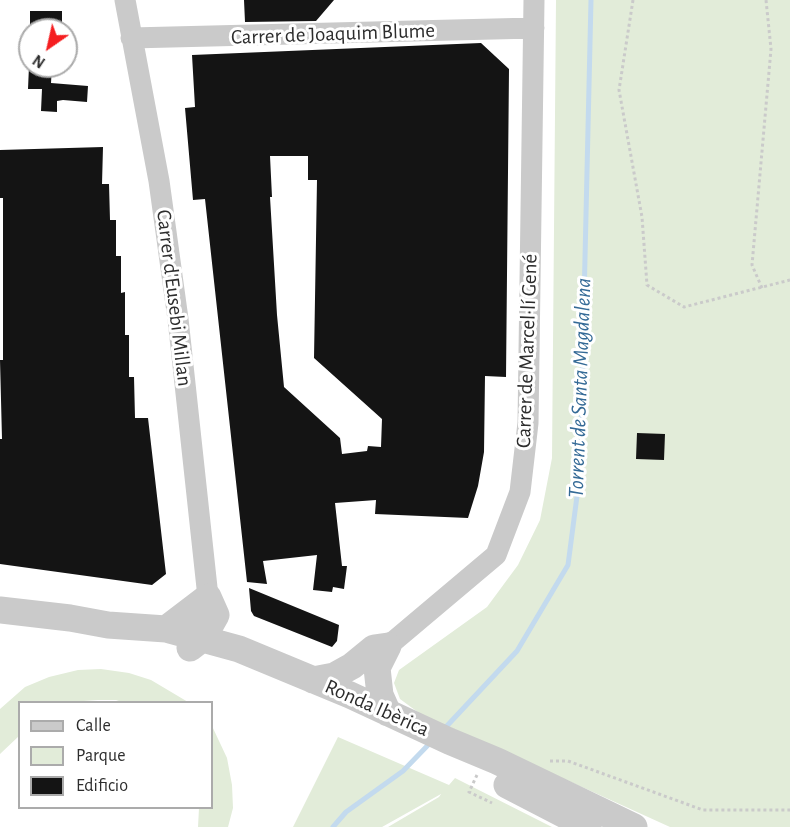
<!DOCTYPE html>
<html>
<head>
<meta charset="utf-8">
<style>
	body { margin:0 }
	#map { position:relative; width:790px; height:827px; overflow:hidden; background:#fff; font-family:"Alegreya Sans",sans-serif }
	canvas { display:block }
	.legend { position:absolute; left:18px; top:701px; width:195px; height:108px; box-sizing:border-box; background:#fff; border:2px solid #ababab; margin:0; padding:8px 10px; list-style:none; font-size:18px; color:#2d2d2d }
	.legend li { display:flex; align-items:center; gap:12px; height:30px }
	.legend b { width:30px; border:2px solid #ababab }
	.north { position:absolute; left:18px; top:18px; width:60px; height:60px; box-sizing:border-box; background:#fff; border:2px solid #ababab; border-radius:50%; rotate:214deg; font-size:16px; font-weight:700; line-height:24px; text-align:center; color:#2d2d2d }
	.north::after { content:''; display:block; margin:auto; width:21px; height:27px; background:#f51e20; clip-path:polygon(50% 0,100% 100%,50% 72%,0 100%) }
</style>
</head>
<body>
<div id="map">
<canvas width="790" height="827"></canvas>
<ul class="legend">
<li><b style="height:8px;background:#cacaca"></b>Calle</li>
<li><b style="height:16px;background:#e2ecd9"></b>Parque</li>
<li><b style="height:16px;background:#141414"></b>Edificio</li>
</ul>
<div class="north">N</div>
</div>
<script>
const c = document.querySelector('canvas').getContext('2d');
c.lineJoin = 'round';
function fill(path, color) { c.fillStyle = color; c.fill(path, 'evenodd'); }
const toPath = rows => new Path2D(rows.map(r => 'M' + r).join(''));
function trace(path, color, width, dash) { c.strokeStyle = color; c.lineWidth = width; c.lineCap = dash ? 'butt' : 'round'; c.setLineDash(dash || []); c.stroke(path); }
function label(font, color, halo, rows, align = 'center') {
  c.font = font + ' "Alegreya Sans",sans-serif'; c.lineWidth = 6; c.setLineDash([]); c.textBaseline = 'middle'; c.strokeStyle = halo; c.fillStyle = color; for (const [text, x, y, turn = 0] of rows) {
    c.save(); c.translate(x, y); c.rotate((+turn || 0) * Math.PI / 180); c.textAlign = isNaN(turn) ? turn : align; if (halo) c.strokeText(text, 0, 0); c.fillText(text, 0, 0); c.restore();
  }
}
fill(toPath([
	[556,0,790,0,790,827,670,827,419,713,400,699,394,683,399,670,487,607,518,565,540,520,552,458],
	[101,669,129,673,151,680,188,702,122,702,116,700,98,700,69,702,20,702,19,736,0,754,0,709,25,687,49,677,78,670],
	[212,726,227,758,232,785,233,808,228,827,198,827,199,808,212,808],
	[338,737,449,785,455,778,552,827,388,827,439,797,441,794,382,827,293,827]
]), '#e2ecd9');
trace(toPath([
	[444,729,517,651,568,565,580,473,591,0],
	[333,827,346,812,403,771,431,742]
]), '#c3daee', 5);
fill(toPath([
	[244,0,334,0,316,21,245,22],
	[30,11,62,11,62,30,30,30],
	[481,43,509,69,506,377,485,376,484,452,478,486,468,518,375,514,376,500,335,503,342,566,347,566,344,589,333,587,332,592,313,590,317,555,263,561,267,584,247,582,205,199,193,200,185,108,195,107,192,55],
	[270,156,308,156,308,180,317,180,314,358,382,419,381,447,368,446,367,451,342,454,340,438,284,387,277,315,270,197,272,197],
	[29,66,52,66,51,83,88,86,87,102,63,100,57,101,57,112,41,111,42,89,28,89],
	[103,147,102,184,109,184,110,220,116,220,116,256,121,256,121,293,125,292,125,335,129,335,129,377,134,377,135,418,148,418,166,574,152,585,0,564,0,439,2,439,0,360,3,360,3,198,0,198,0,150],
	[637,433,665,434,664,460,636,459],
	[249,588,339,625,337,641,332,647,254,616,251,611]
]), '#141414');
trace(toPath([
	[633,0,619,90,642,217,647,285,684,307,790,280],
	[762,288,752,265,771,49,766,0],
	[550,761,568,761,703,810,790,810],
	[477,775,469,792,492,803]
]), '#cacaca', 3, [3, 3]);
trace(toPath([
	[125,0,159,181,178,319,208,597],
	[131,38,534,28],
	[388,646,496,555,520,492,528,423,534,0]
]), '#cacaca', 21);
trace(toPath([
	[0,610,70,618,108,625,166,629,239,649,350,695,449,741,497,761,634,827],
	[166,629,208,597,216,615,203,638,190,648],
	[388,646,377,668,380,695,388,713],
	[313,680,334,676,352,666,374,648,388,646],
	[507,785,588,827]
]), '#cacaca', 27);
label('21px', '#2d2d2d', '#fff', [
	["Carrer de Joaquim Blume",333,34,-2],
	["Carrer d'Eusebi Millan",174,298,83],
	["Carrer de Marcel·lí Gené",527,351,-88],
	["Ronda Ibèrica",377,708,24]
]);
label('italic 22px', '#346a96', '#fff', [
	["Torrent de Santa Magdalena",580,388,-88]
]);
</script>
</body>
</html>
